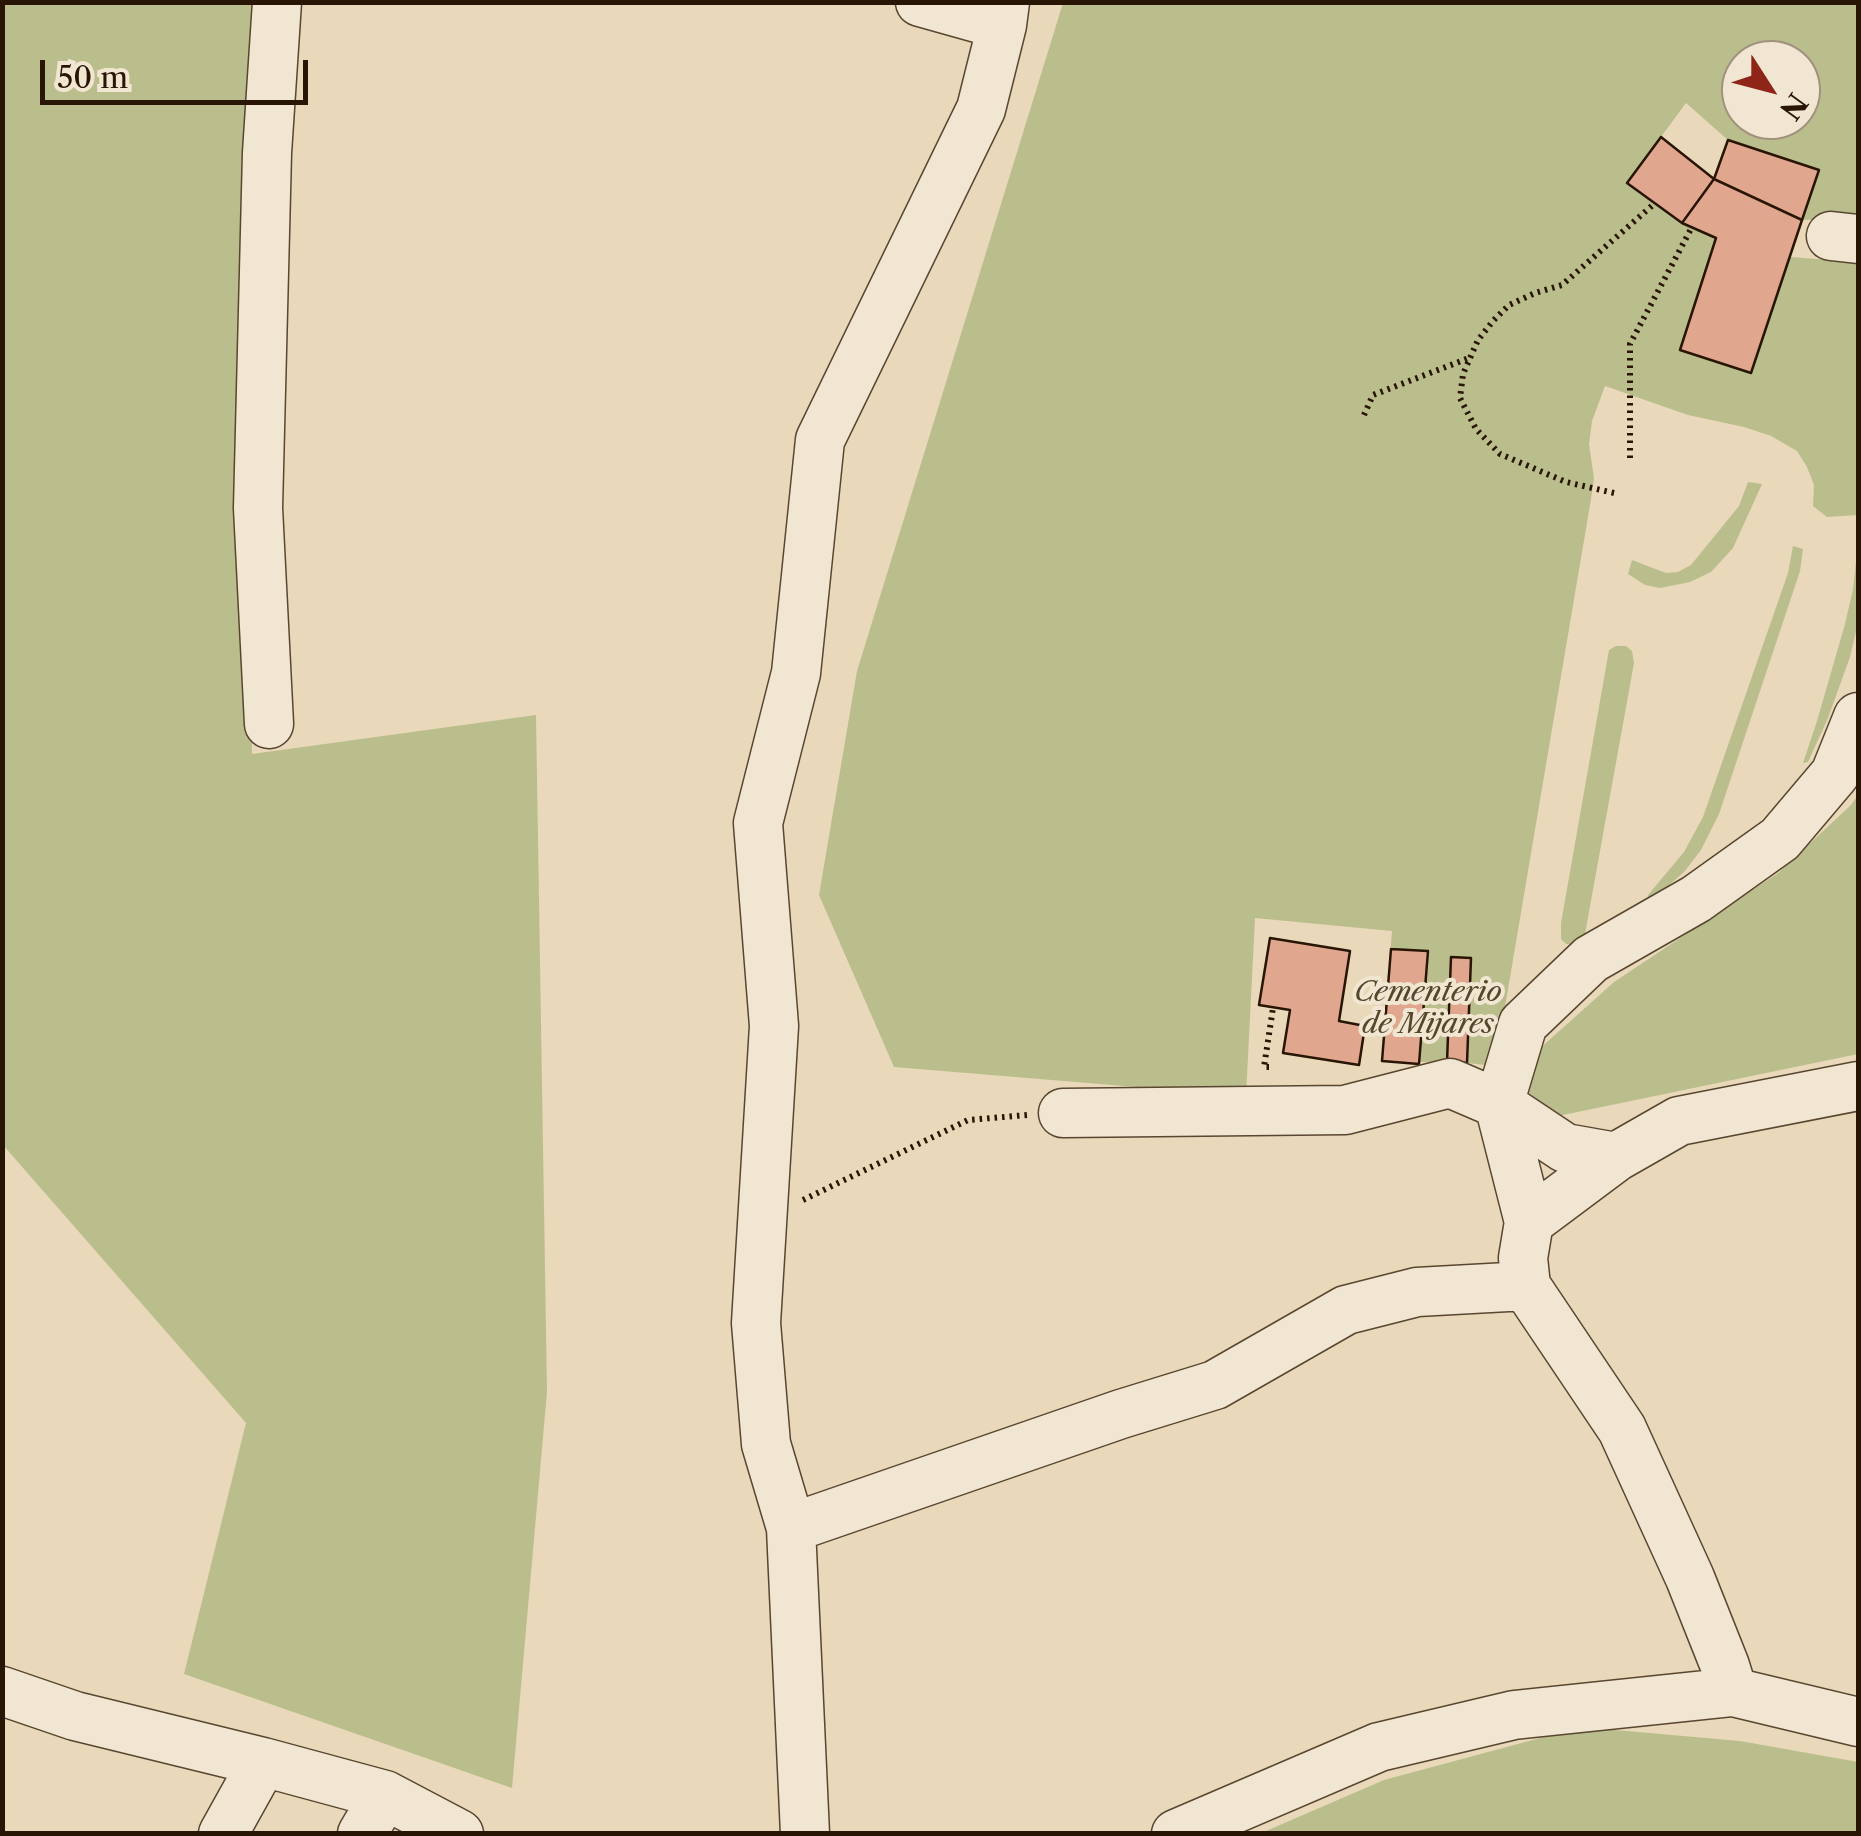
<!DOCTYPE html>
<html>
<head>
<meta charset="utf-8">
<style>
	body { margin:0 }
	#map { position:relative; width:1861px; height:1836px; overflow:hidden; background:#e9d8b9; font-family:"Libre Caslon Text",serif }
	canvas { display:block }
	.frame { position:absolute; inset:0; border:5px solid #291503; pointer-events:none }
	.north { position:absolute; left:1721px; top:40px; width:100px; height:100px; box-sizing:border-box; background:#f1e6d2; border:2px solid #a1927f; border-radius:50%; rotate:126deg; font-size:28px; font-weight:700; line-height:40px; text-align:center; color:#291503 }
	.north::after { content:''; display:block; margin:auto; width:35px; height:45px; background:#8f2418; clip-path:polygon(50% 0,100% 100%,50% 72%,0 100%) }
	.scale { position:absolute; left:40px; top:60px; width:268px; height:45px; box-sizing:border-box; border:5px solid #291503; border-top:0; padding-left:12px; font-size:30px; line-height:35px; white-space:nowrap; color:#291503; -webkit-text-stroke:8px #f1e6d2; paint-order:stroke }
</style>
</head>
<body>
<div id="map">
<canvas width="1861" height="1836"></canvas>
<div class="frame"></div>
<div class="north">N</div>
<div class="scale">50 m</div>
</div>
<script>
const c = document.querySelector('canvas').getContext('2d');
c.lineJoin = 'round';
function fill(path, color) { c.fillStyle = color; c.fill(path, 'evenodd'); }
const toPath = rows => new Path2D(rows.map(r => 'M' + r).join(''));
function trace(path, color, width, dash) { c.strokeStyle = color; c.lineWidth = width; c.lineCap = dash ? 'butt' : 'round'; c.setLineDash(dash || []); c.stroke(path); }
function label(font, color, halo, rows, align = 'center') {
  c.font = font + ' "Libre Caslon Text",serif'; c.lineWidth = 8; c.setLineDash([]); c.textBaseline = 'middle'; c.strokeStyle = halo; c.fillStyle = color; for (const [text, x, y, turn = 0] of rows) {
    c.save(); c.translate(x, y); c.rotate((+turn || 0) * Math.PI / 180); c.textAlign = isNaN(turn) ? turn : align; if (halo) c.strokeText(text, 0, 0); c.fillText(text, 0, 0); c.restore();
  }
}
fill(toPath([
	[2,3,263,3,243,341,252,754,536,715,547,1392,512,1788,184,1674,246,1423,3,1145],
	[1063,3,1858,3,1858,218,1802,220,1818,170,1728,140,1686,103,1627,183,1682,223,1716,238,1681,350,1751,373,1790,257,1858,262,1858,515,1827,517,1813,506,1814,485,1807,467,1797,451,1771,436,1744,427,1688,415,1605,386,1592,421,1589,444,1594,478,1591,499,1495,1066,1467,1063,1382,1061,1392,931,1255,918,1246,1096,894,1067,819,895,857,671],
	[1741,60,1801,60,1801,120,1741,120],
	[1748,482,1762,484,1733,548,1711,572,1690,582,1660,588,1645,585,1628,574,1632,560,1666,573,1678,572,1691,565,1739,506],
	[1793,546,1803,549,1800,571,1719,814,1701,850,1684,872,1647,904,1648,895,1684,852,1703,817,1788,573],
	[1857,552,1858,623,1850,657,1828,718,1808,762,1803,763,1817,721,1845,624,1853,589],
	[1616,646,1626,646,1632,651,1634,663,1585,934,1576,944,1566,944,1561,939,1561,923,1609,650],
	[1858,795,1858,1054,1558,1116,1518,1084,1537,1051,1614,982,1778,873,1851,805],
	[1581,1727,1740,1741,1858,1762,1858,1833,1259,1834,1384,1780]
]), '#babe8c');
const building = toPath([
	[1661,137,1714,179,1682,223,1627,183,1661,137],
	[1728,140,1819,170,1802,220,1714,179,1728,140],
	[1714,179,1802,220,1751,373,1680,350,1716,238,1682,223,1714,179],
	[1270,938,1350,951,1339,1021,1365,1026,1359,1065,1283,1053,1290,1010,1259,1005,1270,938],
	[1391,949,1428,951,1419,1064,1382,1061,1391,949],
	[1451,957,1471,958,1467,1063,1447,1062,1451,957]
]);
fill(building, '#e0a78e');
trace(building, '#291503', 2.5);
const minor = toPath([
	[920,2,1002,25],
	[1831,236,1858,239],
	[269,724,258,508,267,153,277,2],
	[1063,1113,1345,1110,1450,1083,1499,1104,1565,1148,1616,1157],
	[1529,1222,1616,1157,1679,1121,1858,1086],
	[791,1528,1121,1414,1215,1385,1346,1310,1417,1292,1526,1286],
	[2,1691,75,1716,263,1762,385,1795,459,1834],
	[1733,1692,1725,1666,1690,1578,1622,1429,1526,1286,1523,1258,1529,1222,1499,1104,1523,1024,1591,959,1696,899,1780,839,1835,774,1858,717],
	[223,1834,263,1762],
	[362,1834,385,1795],
	[805,1834,791,1528,766,1444,756,1323,774,1026,758,823,796,673,820,440,981,109,1002,25,1005,2],
	[1176,1834,1379,1747,1514,1715,1733,1692,1858,1722]
]);
trace(minor, '#594630', 51);
trace(toPath([
	[1364,415,1373,395,1469,358],
	[1630,458,1630,344,1692,227],
	[1614,493,1566,482,1500,454,1476,429,1460,398,1463,374,1478,340,1493,321,1509,305,1535,293,1562,285,1655,203],
	[1269,1067,1264,1067,1273,1008],
	[803,1200,968,1120,1027,1115]
]), '#291503', 6, [2.5, 5]);
trace(minor, '#f1e6d2', 48);
label('italic 28px', '#54482c', '#f1e6d2', [
	["Cementerio",1428,993],
	["de Mijares",1428,1025]
]);
</script>
</body>
</html>
